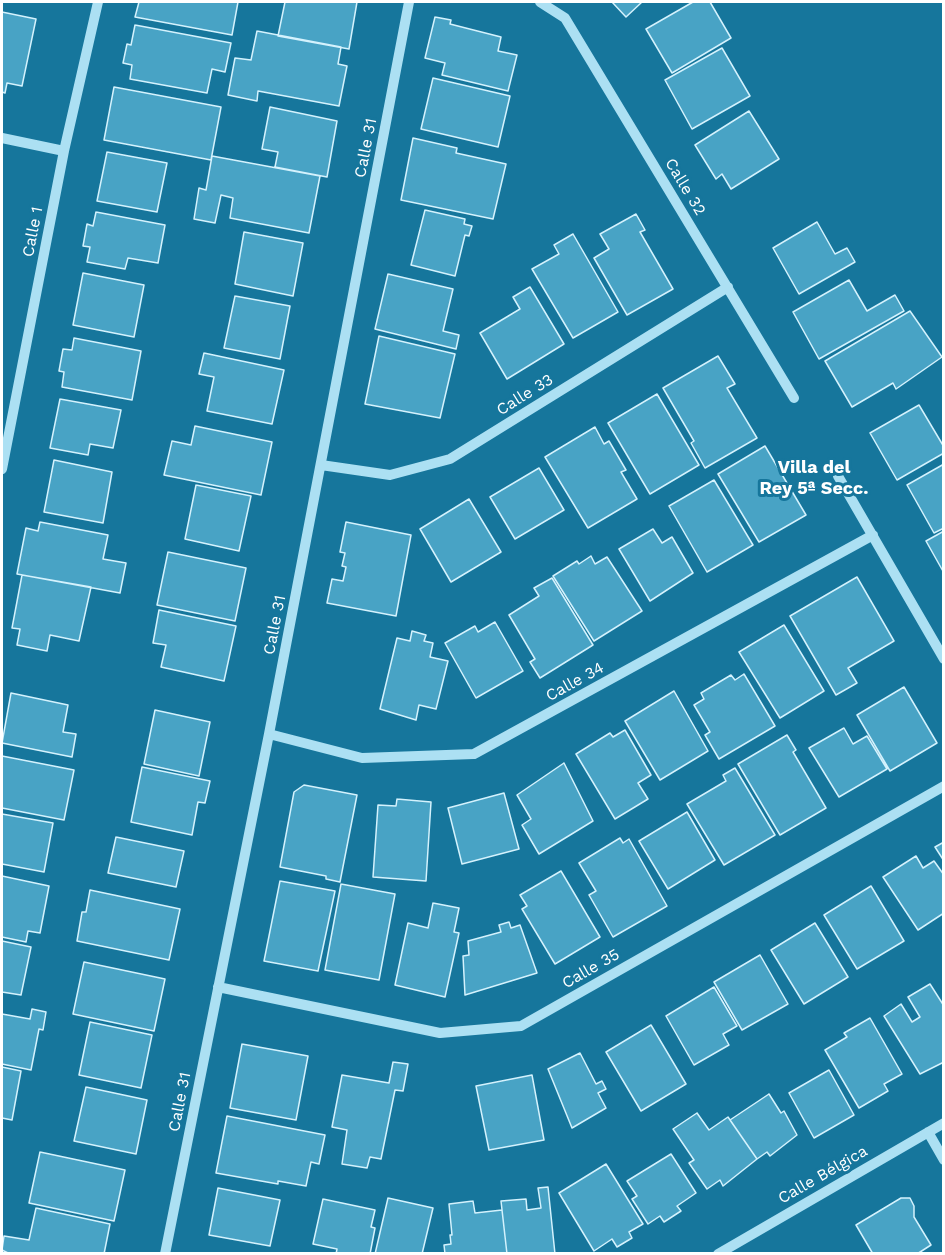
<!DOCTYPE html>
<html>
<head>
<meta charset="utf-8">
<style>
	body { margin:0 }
	#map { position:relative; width:945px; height:1255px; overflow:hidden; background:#16769c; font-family:"Work Sans",sans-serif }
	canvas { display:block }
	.frame { position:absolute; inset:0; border:3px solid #fff; pointer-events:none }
</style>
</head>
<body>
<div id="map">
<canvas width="945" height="1255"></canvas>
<div class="frame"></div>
</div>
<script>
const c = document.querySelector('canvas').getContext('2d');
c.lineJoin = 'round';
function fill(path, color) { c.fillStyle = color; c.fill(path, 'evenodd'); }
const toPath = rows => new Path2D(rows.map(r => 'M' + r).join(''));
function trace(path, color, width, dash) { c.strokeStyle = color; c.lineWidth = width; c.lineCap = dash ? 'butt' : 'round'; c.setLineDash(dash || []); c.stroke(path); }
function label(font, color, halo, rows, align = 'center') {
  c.font = font + ' "Work Sans",sans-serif'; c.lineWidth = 6; c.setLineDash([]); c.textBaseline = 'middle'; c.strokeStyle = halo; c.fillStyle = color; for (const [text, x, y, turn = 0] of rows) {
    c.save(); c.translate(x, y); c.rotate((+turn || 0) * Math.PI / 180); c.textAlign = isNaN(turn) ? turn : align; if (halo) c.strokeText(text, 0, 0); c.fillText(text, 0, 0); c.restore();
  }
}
const building = toPath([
	[139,2,238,2,232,35,135,17,139,2],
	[285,2,357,2,349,49,278,36,285,2],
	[612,2,642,2,626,17,612,2],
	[693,2,710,2,731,38,672,73,646,29,693,2],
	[2,12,36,19,22,86,7,83,5,93,2,92,2,12],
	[435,17,451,20,450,24,501,37,498,51,517,55,508,91,442,75,445,63,425,58,435,17],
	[135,25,231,43,225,72,212,69,207,93,130,79,132,65,123,63,127,44,131,45,135,25],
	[257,31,341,47,338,64,347,66,339,106,258,91,257,101,228,95,235,58,251,60,257,31],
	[722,48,750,96,692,129,665,80,722,48],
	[433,78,510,96,498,147,421,129,433,78],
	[114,87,221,107,211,160,104,140,114,87],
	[270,107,337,121,327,177,275,167,278,152,262,149,270,107],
	[749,111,779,159,731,189,722,174,716,179,695,145,749,111],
	[413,138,457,148,456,153,506,164,493,219,401,200,413,138],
	[107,152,167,163,157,212,97,201,107,152],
	[212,156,320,176,309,233,230,218,233,198,221,195,215,223,194,219,199,188,206,190,212,156],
	[425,210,465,219,464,224,472,226,469,236,465,235,455,276,411,265,425,210],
	[96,212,165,225,158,263,128,258,125,269,87,262,90,247,83,246,87,224,93,226,96,212],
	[636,214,645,230,640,232,673,289,627,315,594,258,609,249,600,234,636,214],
	[817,222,835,254,847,248,855,262,799,294,773,248,817,222],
	[244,232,303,243,293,296,235,284,244,232],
	[573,234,618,312,573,338,532,269,559,254,554,245,573,234],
	[83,273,144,285,134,337,73,325,83,273],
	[388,274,453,289,443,331,459,335,456,349,375,329,388,274],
	[849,280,867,311,895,295,904,311,819,359,793,312,849,280],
	[530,287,564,344,507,379,480,333,520,309,513,297,530,287],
	[235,296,290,306,280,359,224,348,235,296],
	[910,311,942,357,896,389,893,383,852,407,825,361,910,311],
	[379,336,455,354,440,418,365,404,379,336],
	[74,338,141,351,132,400,62,387,64,372,59,371,63,349,72,350,74,338],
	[204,353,284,370,272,424,207,411,214,377,199,374,204,353],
	[718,356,735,384,727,388,757,438,705,468,691,443,694,441,663,388,718,356],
	[657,394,699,465,650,494,608,423,657,394],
	[60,399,121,410,113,448,90,444,88,455,50,448,60,399],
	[919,405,944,447,944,453,897,480,870,433,919,405],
	[195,426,272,442,261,495,164,475,172,441,191,445,195,426],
	[595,427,604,444,609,441,626,470,621,472,637,499,588,528,545,457,595,427],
	[765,446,806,515,759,542,718,474,765,446],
	[54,460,112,472,103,523,44,512,54,460],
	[944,464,944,528,934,533,907,485,944,464],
	[539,468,564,510,515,539,490,497,539,468],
	[714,480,753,545,707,572,669,506,714,480],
	[196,485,251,496,239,551,185,539,196,485],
	[469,499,501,552,451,582,420,529,469,499],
	[40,522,108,535,103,559,126,563,120,593,17,574,26,528,38,531,40,522],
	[346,522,411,535,396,616,327,603,332,579,343,581,346,567,342,566,345,553,340,552,346,522],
	[653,529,662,543,672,537,693,573,650,601,619,549,653,529],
	[944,531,944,573,926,541,944,531],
	[168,552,246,568,235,621,157,605,168,552],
	[591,556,595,564,607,557,642,611,594,641,553,576,577,561,579,564,591,556],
	[22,575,91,587,79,641,50,635,47,651,17,645,20,629,12,628,22,575],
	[857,577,894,641,848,668,857,683,836,695,790,616,857,577],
	[552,578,593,645,540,678,530,662,535,659,509,615,539,596,534,588,552,578],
	[159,610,236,626,224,681,161,667,166,645,153,643,159,610],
	[495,622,523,671,476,698,445,643,475,626,478,632,495,622],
	[784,625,824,691,780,718,739,652,784,625],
	[412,631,426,635,424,641,433,643,430,657,448,661,436,709,419,705,416,720,380,709,397,638,410,641,412,631],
	[744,674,775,726,719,759,705,735,710,732,694,705,704,699,701,693,731,675,735,680,744,674],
	[904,687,937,743,890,771,857,715,904,687],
	[674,691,708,751,660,780,625,721,674,691],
	[11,693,68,705,63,732,76,734,72,757,2,743,11,693],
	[155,710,210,722,199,776,144,764,155,710],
	[844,728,853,744,867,736,887,769,839,797,809,748,844,728],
	[625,730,651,775,638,783,648,799,615,819,576,754,610,733,613,737,625,730],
	[787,735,796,750,793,752,826,808,780,835,738,764,787,735],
	[2,756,74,770,64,820,2,808,2,756],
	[564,763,593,821,539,854,522,825,531,819,517,795,564,763],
	[142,767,210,781,205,803,198,802,192,835,131,822,142,767],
	[735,768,775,835,724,865,687,804,726,781,723,775,735,768],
	[304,785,357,795,340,882,326,879,326,876,280,867,294,792,304,785],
	[504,793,519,849,462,864,448,808,504,793],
	[397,799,431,802,426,881,373,877,378,805,396,806,397,799],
	[687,812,715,860,668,889,639,841,687,812],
	[2,814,53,823,44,872,2,864,2,814],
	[116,837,184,851,176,887,108,873,116,837],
	[620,838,623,843,629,839,667,906,613,937,589,895,596,891,579,863,620,838],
	[944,842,944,861,935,847,944,842],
	[916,856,923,868,934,861,944,875,944,913,918,930,883,877,916,856],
	[561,871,600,937,555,964,522,909,527,906,520,895,561,871],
	[2,876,49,886,40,933,28,931,26,942,2,937,2,876],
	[280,881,335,891,318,971,264,961,280,881],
	[341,884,395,894,379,980,325,970,341,884],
	[871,886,904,941,857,969,824,915,871,886],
	[90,890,180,909,169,960,77,941,82,912,86,912,90,890],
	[433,903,459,908,454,932,459,933,445,997,395,985,408,923,428,928,433,903],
	[509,922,511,928,520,925,537,973,465,995,463,956,469,955,468,941,501,932,499,925,509,922],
	[815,923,848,977,804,1004,771,950,815,923],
	[2,941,31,947,21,995,2,992,2,941],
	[760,955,788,1004,742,1030,714,982,760,955],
	[84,962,165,979,154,1031,73,1014,84,962],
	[930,984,944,1006,944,1062,920,1074,884,1016,901,1004,912,1022,920,1017,908,997,930,984],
	[714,987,737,1026,723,1034,729,1045,694,1065,666,1016,714,987],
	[32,1009,46,1012,43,1030,39,1029,31,1070,2,1064,2,1014,30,1019,32,1009],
	[870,1018,902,1074,884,1084,888,1091,859,1108,825,1050,847,1037,844,1033,870,1018],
	[90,1022,152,1035,141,1088,79,1075,90,1022],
	[651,1025,686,1084,641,1111,606,1052,651,1025],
	[242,1044,308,1056,296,1120,230,1108,242,1044],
	[580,1053,596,1084,602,1081,606,1089,598,1093,606,1108,572,1128,548,1069,580,1053],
	[393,1062,408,1064,403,1091,395,1090,381,1159,370,1157,367,1168,342,1164,347,1130,332,1127,342,1075,389,1083,393,1062],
	[2,1067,21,1071,12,1120,2,1118,2,1067],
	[829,1070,854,1115,814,1138,789,1093,829,1070],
	[532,1075,544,1140,489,1150,476,1086,532,1075],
	[86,1087,147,1100,136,1154,74,1141,86,1087],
	[769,1094,781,1113,784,1111,797,1135,770,1156,767,1152,757,1159,730,1120,769,1094],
	[697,1113,709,1130,728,1117,757,1159,723,1186,720,1180,707,1189,689,1163,694,1160,673,1129,697,1113],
	[227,1116,325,1135,319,1164,311,1162,306,1186,278,1181,278,1184,216,1173,227,1116],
	[40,1152,125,1170,114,1221,29,1203,40,1152],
	[671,1154,696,1193,677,1206,681,1211,664,1222,660,1216,648,1224,632,1199,637,1196,627,1181,671,1154],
	[606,1164,643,1224,629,1232,632,1238,617,1247,612,1239,594,1251,559,1193,606,1164],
	[548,1187,555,1254,507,1254,501,1201,526,1199,527,1210,541,1208,538,1188,548,1187],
	[218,1188,280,1200,270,1246,209,1235,218,1188],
	[388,1198,433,1208,422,1254,375,1254,388,1198],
	[901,1198,910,1198,914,1206,914,1217,931,1245,917,1254,873,1254,856,1225,901,1198],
	[323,1199,375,1210,371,1227,375,1228,370,1254,336,1254,337,1249,313,1244,323,1199],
	[473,1201,475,1213,502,1210,507,1254,445,1254,444,1245,451,1244,450,1235,452,1235,449,1204,473,1201],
	[36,1208,110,1224,104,1254,10,1254,2,1250,4,1236,29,1240,36,1208]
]);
fill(building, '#48a3c5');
trace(building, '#d4f2fd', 1.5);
trace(toPath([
	[540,2,565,18,794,398],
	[2,138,64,151],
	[321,465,390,475,450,459,728,287],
	[2,469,64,151,98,2],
	[838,476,944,659],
	[269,734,362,758,474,754,873,535],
	[218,987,440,1033,521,1026,944,786],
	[928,1132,944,1160],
	[165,1254,269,734,409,2],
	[718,1254,944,1123]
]), '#ace0f3', 10);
label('16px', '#fff', '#16769c', [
	["Calle 31",366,148,-79],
	["Calle 32",685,187,59],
	["Calle 1",33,232,-79],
	["Calle 33",525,395,-32],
	["Calle 31",275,625,-79],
	["Calle 34",575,682,-29],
	["Calle 35",591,969,-30],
	["Calle 31",180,1102,-79],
	["Calle Bélgica",823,1175,-30]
]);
label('bold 18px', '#fff', '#16769c', [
	["Villa del",814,468],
	["Rey 5ª Secc.",814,489]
]);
</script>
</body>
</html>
